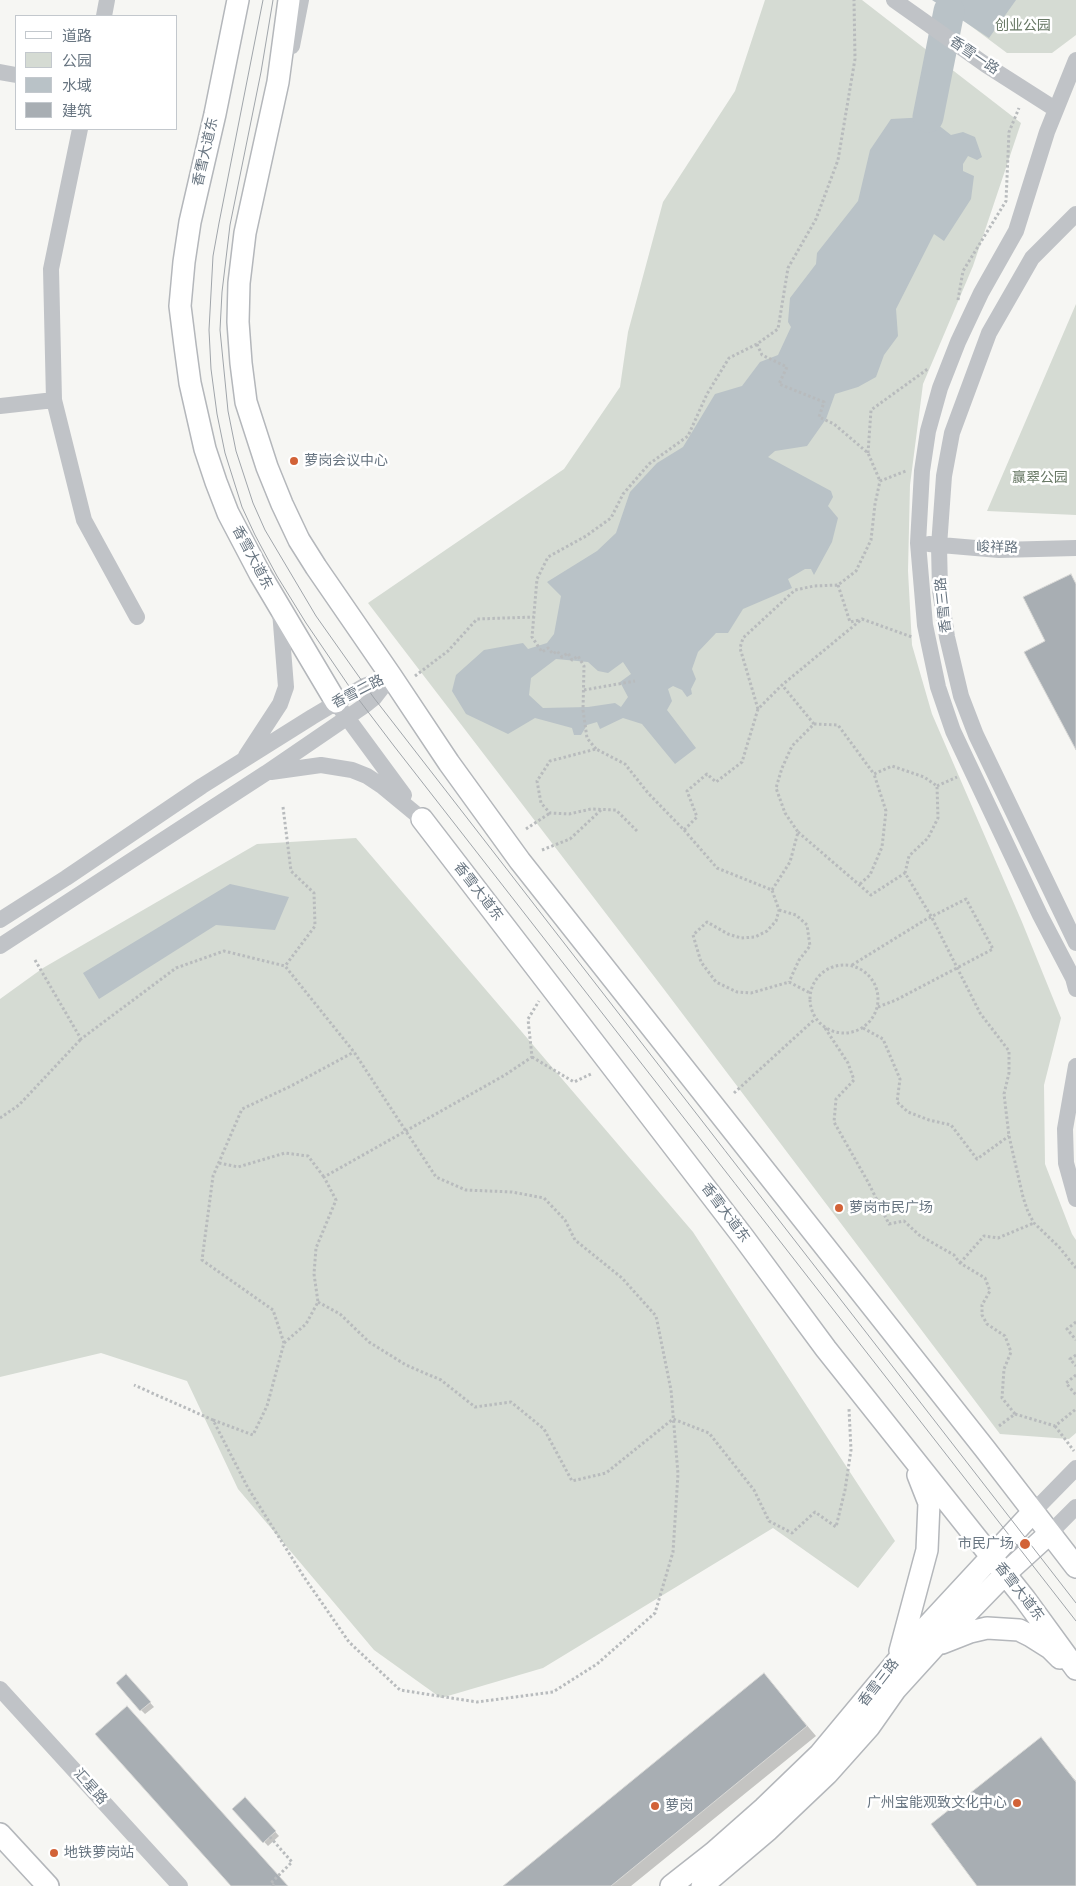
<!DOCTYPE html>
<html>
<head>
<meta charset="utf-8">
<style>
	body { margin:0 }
	#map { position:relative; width:1076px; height:1886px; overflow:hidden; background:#f6f6f3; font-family:"DM Sans","Noto Sans SC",sans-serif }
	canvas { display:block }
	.legend { position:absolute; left:15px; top:15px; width:162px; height:115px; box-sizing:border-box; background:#fff; border:1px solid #c3c8cd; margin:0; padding:6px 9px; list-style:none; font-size:15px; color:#687581 }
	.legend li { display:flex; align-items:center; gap:10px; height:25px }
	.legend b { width:25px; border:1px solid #c3c8cd }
</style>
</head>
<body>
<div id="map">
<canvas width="1076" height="1886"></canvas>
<ul class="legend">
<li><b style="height:6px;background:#fff"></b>道路</li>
<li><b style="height:14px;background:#d5dbd3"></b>公园</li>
<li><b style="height:14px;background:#b9c2c7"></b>水域</li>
<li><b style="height:14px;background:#a8aeb3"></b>建筑</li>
</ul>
</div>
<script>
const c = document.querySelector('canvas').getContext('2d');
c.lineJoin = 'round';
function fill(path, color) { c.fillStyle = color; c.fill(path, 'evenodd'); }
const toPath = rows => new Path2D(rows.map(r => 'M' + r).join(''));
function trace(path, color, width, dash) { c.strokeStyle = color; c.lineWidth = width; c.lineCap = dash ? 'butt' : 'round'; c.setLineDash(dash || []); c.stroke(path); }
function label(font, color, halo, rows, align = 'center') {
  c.font = font + ' "DM Sans","Noto Sans SC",sans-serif'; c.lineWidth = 5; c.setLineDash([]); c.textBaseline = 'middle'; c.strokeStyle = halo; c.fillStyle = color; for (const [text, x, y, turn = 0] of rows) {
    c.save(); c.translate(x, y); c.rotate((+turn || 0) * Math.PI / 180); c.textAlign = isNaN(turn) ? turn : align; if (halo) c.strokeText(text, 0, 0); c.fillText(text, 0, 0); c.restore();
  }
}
fill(toPath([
	[765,0,862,0,1021,123,973,266,923,384,910,485,908,571,912,645,932,714,1022,922,1061,1018,1044,1085,1045,1164,1072,1234,1076,1240,1076,1433,1069,1439,1000,1434,663,988,368,603,564,469,620,387,628,332,663,202,735,91],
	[936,0,1076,0,1076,35,1052,53,1007,53],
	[1076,304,1076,515,987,511],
	[356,838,693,1232,895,1541,858,1588,773,1528,543,1668,441,1698,374,1650,238,1489,187,1381,101,1353,0,1377,0,999,43,968,257,844]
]), '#d5dbd3');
fill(toPath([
	[932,0,1016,0,989,38],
	[928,117,951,135,963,132,975,137,982,157,977,160,968,156,963,164,963,171,974,176,971,199,944,241,934,234,896,309,898,336,884,355,876,377,858,387,835,394,826,419,807,446,775,451,768,457,831,491,833,497,828,506,838,518,832,542,814,575,811,569,805,569,788,579,792,588,743,609,728,633,716,633,698,652,692,669,696,679,691,689,692,694,687,697,682,690,673,686,668,689,672,701,667,710,696,748,675,764,642,724,623,718,600,729,597,722,587,725,581,735,574,735,572,728,535,718,508,734,466,714,452,691,456,675,484,650,523,643,528,649,547,643,554,634,561,596,547,582,597,551,616,533,630,492,657,463,683,447,715,394,742,386,760,362,778,355,791,327,788,322,790,298,816,264,817,253,858,201,870,150,891,119],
	[556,659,588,662,598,671,608,673,623,662,631,674,620,682,628,697,621,707,615,703,588,707,543,708,529,695,531,678],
	[230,884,289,897,275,930,216,925,99,999,83,973]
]), '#b9c2c7');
fill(toPath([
	[764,1675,816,1736,631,1886,505,1886],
	[130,1680,154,1707,145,1714,141,1710],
	[1041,1739,1076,1781,1076,1886,979,1886],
	[250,1803,279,1836,268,1846,234,1809]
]), '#0003');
trace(toPath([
	[928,117,949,11]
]), '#b9c2c7', 31);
const building = toPath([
	[1071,574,1076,584,1076,750,1024,652,1045,641,1023,597,1071,574],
	[764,1673,807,1726,611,1886,503,1886,764,1673],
	[126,1674,151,1702,140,1711,116,1683,126,1674],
	[127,1706,288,1886,231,1886,95,1734,127,1706],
	[1041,1737,1076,1782,1076,1886,977,1886,931,1824,1041,1737],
	[245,1797,276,1831,263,1843,232,1809,245,1797]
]);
fill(building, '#a8aeb3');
trace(building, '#d8d8d6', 1);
const major = toPath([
	[238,0,215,114,190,222,184,262,180,306,185,346,190,383,205,449,216,482,228,513,260,574,336,702],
	[289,0,278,82,245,233,239,283,238,322,241,363,246,402,267,467,282,504,299,540,316,567,391,676,449,763,520,861,985,1449,1076,1567],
	[422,819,744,1238,826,1349,1025,1599,1076,1669],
	[942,1643,970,1632,987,1628,1019,1630,1031,1636,1050,1648,1060,1658],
	[900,1651,927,1550,929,1503,918,1475],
	[0,1834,48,1886],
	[671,1886,713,1853,764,1808,820,1754,919,1635,1033,1512],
	[702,1886,768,1830,827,1774,869,1727,895,1690,935,1646,1005,1574,1050,1533]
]);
trace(major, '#b4b7bb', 24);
trace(toPath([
	[958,300,963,271,1006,201,1009,132,1019,108],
	[757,344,762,355,787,367,779,384,824,402,819,417,834,424,868,453,880,481],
	[868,453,871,410,929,368],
	[838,585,850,622,860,620],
	[415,676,448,651,477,619,534,617],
	[584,690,635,681],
	[758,709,740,648,743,638,795,590,814,586,838,585,856,571,871,540,875,504,880,481,906,471],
	[814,724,838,725,874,774,892,766,924,777,937,786,938,818,928,838,909,856,905,873,931,916,980,1013,1009,1051,1009,1073,1004,1094,1009,1136,1023,1197,1028,1212,1034,1223,1059,1247,1076,1268],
	[596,749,587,738,583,710,584,666,578,656,572,660,568,653,562,657,557,651,553,654,548,648,542,652,532,637,537,579,548,557,586,536,611,518,623,494,649,464,688,436,707,394,729,358,757,344,778,329,788,268,816,219,838,160,855,59,854,0],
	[937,786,957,777],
	[283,807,291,871,314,893,315,926,285,966],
	[526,829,550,813],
	[684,830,717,868,772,890,779,910,776,921,767,931,755,937,741,938,728,934,707,922,693,935,701,962,716,982,737,992,751,993,789,982,810,993],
	[637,831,616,810,591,809,569,814,550,813,541,803,537,781,550,761,596,749,625,764,648,793,684,830,697,817,687,791,707,774,716,782,742,762,758,709,782,685,862,619,912,637],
	[798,832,871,895,905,873],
	[542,850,570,839,601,810],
	[860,884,870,875,882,847,886,811,874,774],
	[772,890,790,862,798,832,785,813,776,788,782,768,792,746,814,724,782,685],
	[779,910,796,915,807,925,810,946,799,960,789,982],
	[35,960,81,1039,176,968,224,951,285,966,354,1052,436,1177,466,1190,512,1192,544,1198,565,1220,575,1240,622,1278,656,1316,671,1390,678,1474,673,1552,655,1613,597,1664,553,1692,477,1702,400,1690,349,1642,304,1577,248,1488,213,1420,134,1385],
	'810 999a34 34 0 1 1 68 0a34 34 0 1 1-68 0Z',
	[852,965,925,920,966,899,993,949,896,1000,878,1007],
	[825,1028,848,1063,854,1080,836,1099,834,1122,868,1182,889,1224,904,1221,919,1235,954,1255,960,1263,985,1278,990,1291,982,1305,982,1315,987,1324,1005,1336,1011,1352,1004,1369,1002,1398,1015,1414],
	[863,1028,883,1039,900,1079,897,1102,908,1112,929,1120,951,1125,977,1159,1009,1136],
	[532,1057,574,1082,593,1073],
	[734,1093,815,1019],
	[0,1118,19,1105,81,1039],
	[219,1163,238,1167,285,1153,308,1156,324,1177],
	[960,1263,984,1236,998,1238,1034,1223],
	[318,1302,340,1314,369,1342,406,1365,441,1380,475,1407,511,1402,544,1429,572,1481,606,1473,673,1419,709,1433,754,1490,769,1521,792,1533,815,1512,836,1527,845,1490,851,1450,849,1409],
	[1076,1322,1067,1329,1076,1340],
	[284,1343,306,1324,318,1302,314,1274,316,1248,336,1200,324,1177,505,1075,532,1057,528,1019,539,1001],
	[1076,1355,1070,1359,1076,1366],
	[1076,1375,1066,1383,1076,1395],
	[213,1420,253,1435,267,1406,284,1343,273,1310,202,1260,213,1176,242,1109,291,1086,354,1052],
	[999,1426,1015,1414,1055,1426,1076,1409],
	[1055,1426,1074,1451],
	[270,1837,292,1862,271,1883,274,1886]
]), '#b8bbbd', 3, [2.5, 2.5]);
trace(toPath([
	[894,0,986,65,1055,109],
	[104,16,107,0],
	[292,46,301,0],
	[1076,60,1047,132,1016,231,981,293,958,342,940,388,928,431,922,471,918,543,925,625,938,687,953,731,1040,915,1073,978,1076,989],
	[0,72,16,75],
	[1076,214,1032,258,989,333,952,433,944,476,939,546,940,590,947,637,961,696,976,735,1076,943],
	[54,400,51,269,80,129],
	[0,406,54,400,84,520,137,617],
	[929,544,999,550,1076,548],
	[340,708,404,795],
	[246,756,280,704,286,687,280,611],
	[271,772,321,765,352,770,367,776,382,786,422,819],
	[0,920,66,878,202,786,312,717,364,686,391,676],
	[0,946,266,773,364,706,374,698,391,676],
	[1076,1066,1065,1129,1066,1163,1076,1199],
	[1033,1512,1076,1468],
	[1050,1533,1076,1507],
	[0,1689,180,1886]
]), '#c0c3c7', 16);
trace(major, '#fff', 21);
trace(toPath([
	[263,0,219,223,213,256,209,330,211,369,217,414,225,453,242,507,255,535,277,576,306,623,353,692,394,746,1076,1621],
	[273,0,261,72,230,225,222,292,220,330,228,411,236,451,253,503,265,530,316,616,374,698,1076,1603]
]), '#a0a5aa', 1);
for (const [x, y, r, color] of [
	[294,461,5,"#d26237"],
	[839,1208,5,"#d26237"],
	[1025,1544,6,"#d26237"],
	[1017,1803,5,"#d26237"],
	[655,1806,5,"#d26237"],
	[54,1853,5,"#d26237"]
]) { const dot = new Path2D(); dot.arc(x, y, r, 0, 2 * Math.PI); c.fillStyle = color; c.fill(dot); trace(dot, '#fff', 2); }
label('14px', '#697966', '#fff', [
	["创业公园",1023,26],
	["赢翠公园",1040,478]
]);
label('14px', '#687581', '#fff', [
	["香雪一路",974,56,34],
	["香雪大道东",206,152,-77],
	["峻祥路",997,548,1],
	["香雪大道东",252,558,62],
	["香雪三路",944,605,-96],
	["香雪二路",358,692,-27],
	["香雪大道东",478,892,52],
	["香雪大道东",725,1213,53],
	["香雪大道东",1019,1592,52],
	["香雪三路",879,1683,-52],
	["汇星路",90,1787,48]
]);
label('14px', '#687581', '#fff', [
	["萝岗会议中心",304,461],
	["萝岗市民广场",849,1208],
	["市民广场",1014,1544,"right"],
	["广州宝能观致文化中心",1007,1803,"right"],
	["萝岗",665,1806],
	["地铁萝岗站",64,1853]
], 'left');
</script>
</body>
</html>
